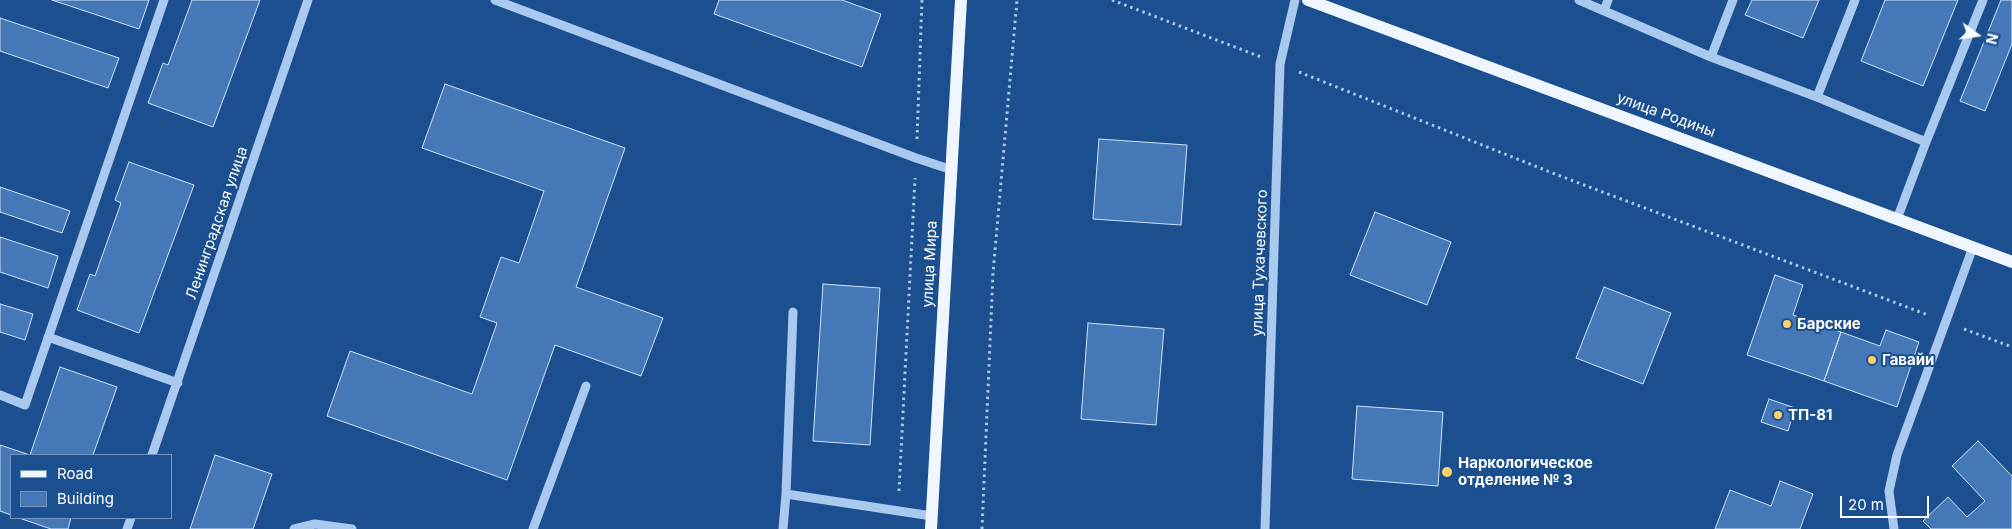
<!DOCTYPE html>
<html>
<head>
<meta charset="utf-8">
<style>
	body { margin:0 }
	#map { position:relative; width:2012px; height:529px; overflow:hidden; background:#1b4f8f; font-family:Inter,sans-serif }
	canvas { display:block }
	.legend { position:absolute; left:10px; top:454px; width:162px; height:65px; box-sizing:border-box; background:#1b4f8f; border:1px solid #7695bc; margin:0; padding:6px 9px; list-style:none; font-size:15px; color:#fff }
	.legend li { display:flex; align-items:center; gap:10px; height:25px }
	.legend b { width:25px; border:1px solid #7695bc }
	.north { position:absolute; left:1952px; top:10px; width:50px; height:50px; -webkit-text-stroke:4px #1b4f8f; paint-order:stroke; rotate:104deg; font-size:14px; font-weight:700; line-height:20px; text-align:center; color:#fff }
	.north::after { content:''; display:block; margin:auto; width:18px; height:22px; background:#fff; clip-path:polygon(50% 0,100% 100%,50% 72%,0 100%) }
	.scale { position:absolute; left:1840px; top:496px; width:89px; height:22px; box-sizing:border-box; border:2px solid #fff; border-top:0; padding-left:6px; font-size:15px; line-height:18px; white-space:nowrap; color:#fff; -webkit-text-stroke:4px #1b4f8f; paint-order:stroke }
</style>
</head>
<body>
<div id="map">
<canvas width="2012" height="529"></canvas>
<ul class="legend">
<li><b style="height:6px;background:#f0f6ff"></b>Road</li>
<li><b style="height:14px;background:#4478b7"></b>Building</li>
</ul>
<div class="north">N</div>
<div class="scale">20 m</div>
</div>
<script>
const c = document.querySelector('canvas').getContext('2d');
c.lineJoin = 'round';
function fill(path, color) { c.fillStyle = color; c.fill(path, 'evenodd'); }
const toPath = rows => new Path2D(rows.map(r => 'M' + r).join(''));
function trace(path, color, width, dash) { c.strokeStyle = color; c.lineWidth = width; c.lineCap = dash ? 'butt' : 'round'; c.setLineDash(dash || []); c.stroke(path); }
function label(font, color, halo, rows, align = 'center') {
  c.font = font + ' Inter,sans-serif'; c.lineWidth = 4; c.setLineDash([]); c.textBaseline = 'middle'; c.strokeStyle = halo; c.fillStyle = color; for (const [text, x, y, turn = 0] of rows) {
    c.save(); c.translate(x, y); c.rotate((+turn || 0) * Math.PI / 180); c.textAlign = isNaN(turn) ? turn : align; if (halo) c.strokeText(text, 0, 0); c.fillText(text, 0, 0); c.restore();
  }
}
const building = toPath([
	[52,0,149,0,139,29,52,0],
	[192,0,260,0,213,127,148,103,163,63,168,65,192,0],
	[719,0,842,0,881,14,862,67,714,14,719,0],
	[1752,0,1819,0,1803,38,1745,15,1752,0],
	[1885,0,1958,0,1923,86,1861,61,1885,0],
	[2001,0,2012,0,2012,44,1985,111,1960,101,2001,0],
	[0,18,119,58,108,88,0,51,0,18],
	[445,84,625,148,576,287,663,318,641,376,555,345,507,480,327,416,350,351,472,394,497,323,480,317,501,257,519,263,544,191,422,148,445,84],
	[1099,139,1187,145,1181,225,1093,219,1099,139],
	[129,162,194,185,139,333,77,310,90,274,95,276,121,203,115,200,129,162],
	[0,187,70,211,62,233,0,212,0,187],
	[1375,212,1451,242,1427,305,1350,275,1375,212],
	[0,237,58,256,48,288,0,272,0,237],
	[1775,275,1803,285,1793,315,1841,332,1824,381,1747,355,1775,275],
	[823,284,880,288,870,445,813,441,823,284],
	[1604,287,1671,313,1643,384,1576,358,1604,287],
	[0,304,33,314,25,340,0,332,0,304],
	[1088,323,1164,329,1156,425,1081,419,1088,323],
	[1886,330,1919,342,1897,407,1824,381,1841,332,1880,346,1886,330],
	[60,367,117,387,93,455,11,455,11,515,0,511,0,445,30,455,60,367],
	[1769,399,1795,408,1788,431,1761,422,1769,399],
	[1357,406,1443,412,1438,486,1352,479,1357,406],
	[1978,441,2012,476,2012,529,1931,529,1923,521,1948,497,1967,517,1985,501,1952,466,1978,441],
	[215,455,272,474,253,529,190,529,215,455],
	[1780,481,1813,494,1800,529,1715,529,1730,490,1771,506,1780,481],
	[19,518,71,518,68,529,51,529,19,518]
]);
fill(building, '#4478b7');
trace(building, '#cfe3fa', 1);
trace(toPath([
	[1112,0,1261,57],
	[1299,72,1555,174,1928,315],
	[917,139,922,0],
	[1964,329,2012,347],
	[899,491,915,178],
	[982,529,993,273,1017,0]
]), '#a9c9ee', 3, [2.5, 4]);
trace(toPath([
	[495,0,916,158,952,170],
	[1579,0,1711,57,1817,97,1926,142,1897,219],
	[1604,11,1608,0],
	[1711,57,1733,0],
	[1817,97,1855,0],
	[1926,142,1983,0],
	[48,337,178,383],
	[0,395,25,405,164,0],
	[152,455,308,0],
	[786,494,793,312],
	[127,529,131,518],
	[294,529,315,524,352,529],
	[533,529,586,386],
	[783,529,786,494,932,516],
	[1265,529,1280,64,1295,0],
	[1894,529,1889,491,1897,455,1973,247]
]), '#a9c9ee', 9);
trace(toPath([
	[1308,0,2012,262],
	[931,529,961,0]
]), '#f0f6ff', 12);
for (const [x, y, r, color] of [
	[1787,324,5,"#ffd166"],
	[1872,360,5,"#ffd166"],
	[1778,415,5,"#ffd166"],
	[1447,472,6,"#ffd166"]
]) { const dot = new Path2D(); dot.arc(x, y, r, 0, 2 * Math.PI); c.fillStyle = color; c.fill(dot); trace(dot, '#1b4f8f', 2); }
label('15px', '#fff', '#1b4f8f', [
	["улица Родины",1666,115,20],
	["Ленинградская улица",217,223,-71],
	["улица Тухачевского",1260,263,-88],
	["улица Мира",930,264,-87]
]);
label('bold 15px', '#fff', '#1b4f8f', [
	["Барские",1797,324],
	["Гавайи",1882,360],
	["ТП-81",1788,415],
	["Наркологическое",1458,463],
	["отделение № 3",1458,480]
], 'left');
</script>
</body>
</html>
